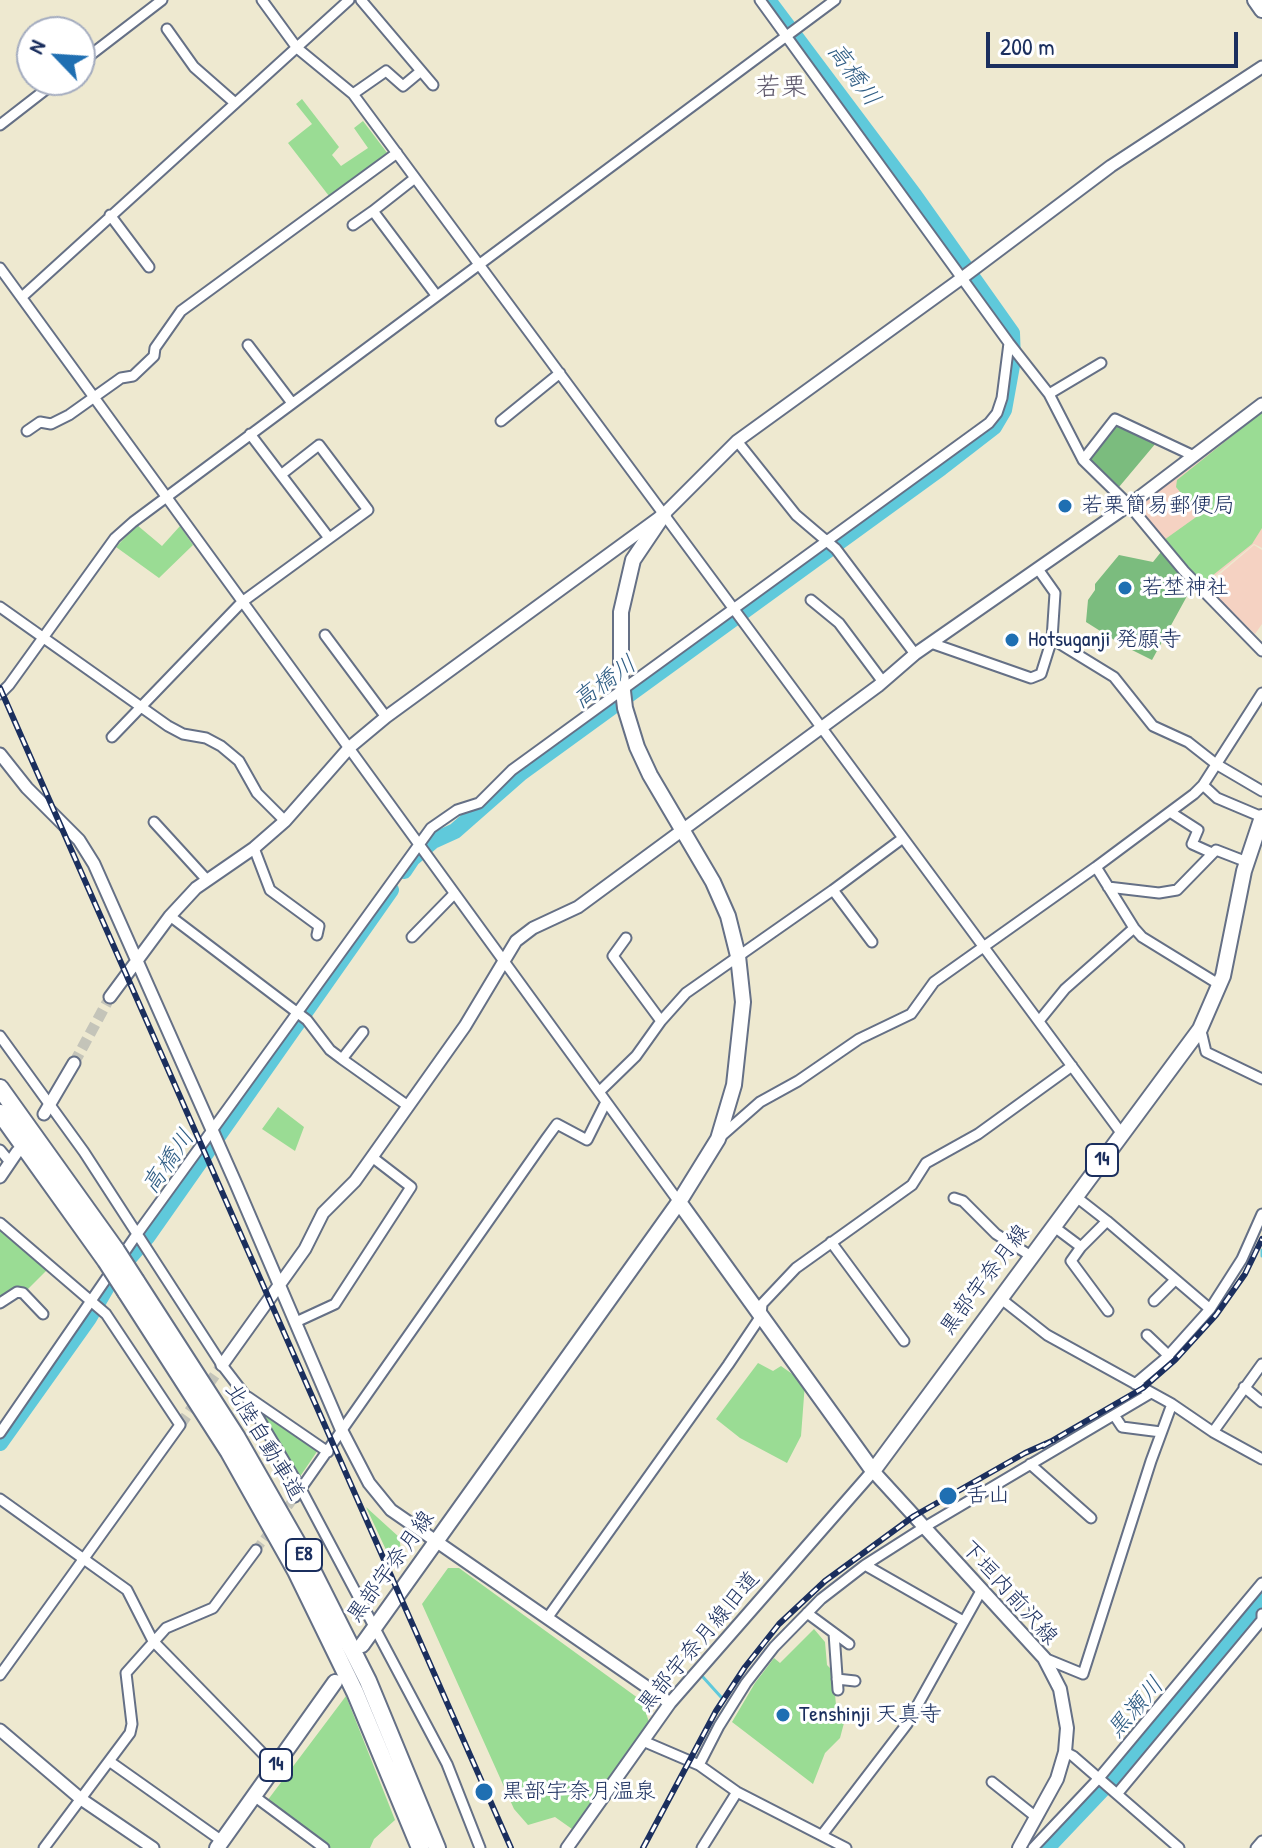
<!DOCTYPE html>
<html>
<head>
<meta charset="utf-8">
<style>
	body { margin:0 }
	#map { position:relative; width:1262px; height:1848px; overflow:hidden; background:#eee9d0; font-family:"Patrick Hand",sans-serif }
	canvas { display:block }
	.north { position:absolute; left:16px; top:16px; width:80px; height:80px; box-sizing:border-box; background:#fff; border:2px solid #a4acbf; border-radius:50%; rotate:295deg; font-size:22px; font-weight:700; line-height:32px; text-align:center; color:#1b2f5e }
	.north::after { content:''; display:block; margin:auto; width:28px; height:36px; background:#1f6fb2; clip-path:polygon(50% 0,100% 100%,50% 72%,0 100%) }
	.scale { position:absolute; left:986px; top:32px; width:252px; height:36px; box-sizing:border-box; border:4px solid #1b2f5e; border-top:0; padding-left:10px; font-size:24px; line-height:28px; white-space:nowrap; color:#1b2f5e; -webkit-text-stroke:6px #fff; paint-order:stroke }
</style>
</head>
<body>
<div id="map">
<canvas width="1262" height="1848"></canvas>
<div class="north">N</div>
<div class="scale">200 m</div>
</div>
<script>
const c = document.querySelector('canvas').getContext('2d');
c.lineJoin = 'round';
function fill(path, color) { c.fillStyle = color; c.fill(path, 'evenodd'); }
const toPath = rows => new Path2D(rows.map(r => 'M' + r).join(''));
function trace(path, color, width, dash) { c.strokeStyle = color; c.lineWidth = width; c.lineCap = dash ? 'butt' : 'round'; c.setLineDash(dash || []); c.stroke(path); }
function label(font, color, halo, rows, align = 'center') {
  c.font = font + ' "Patrick Hand","Klee One",sans-serif'; c.lineWidth = 6; c.setLineDash([]); c.textBaseline = 'middle'; c.strokeStyle = halo; c.fillStyle = color; for (const [text, x, y, turn = 0] of rows) {
    c.save(); c.translate(x, y); c.rotate((+turn || 0) * Math.PI / 180); c.textAlign = isNaN(turn) ? turn : align; if (halo) c.strokeText(text, 0, 0); c.fillText(text, 0, 0); c.restore();
  }
}
fill(toPath([
	[1262,411,1262,548,1254,544,1204,585,1137,506],
	[1254,545,1262,550,1262,624,1255,634,1206,586]
]), '#f5d2c2');
fill(toPath([
	[302,99,339,147,332,155,341,166,368,148,354,128,363,121,388,154,329,196,288,143,312,124,296,104],
	[1262,412,1262,528,1252,544,1203,583,1164,540,1199,515,1176,487,1177,480],
	[137,525,162,546,180,526,193,545,159,578,116,547],
	[278,1107,304,1127,295,1151,262,1129],
	[0,1229,47,1270,26,1291,0,1309],
	[758,1363,773,1371,781,1366,805,1383,801,1436,787,1463,740,1438,716,1419],
	[260,1411,318,1450,299,1478],
	[366,1507,399,1537,402,1555,394,1567],
	[448,1568,459,1568,642,1701,649,1722,572,1829,555,1817,528,1825,514,1809,422,1604],
	[814,1629,825,1642,827,1665,832,1670,834,1683,836,1705,844,1723,840,1738,825,1753,813,1784,732,1722,755,1683,774,1658,780,1663],
	[346,1696,395,1820,374,1839,370,1848,331,1848,267,1801]
]), '#9adc94');
fill(toPath([
	[1116,424,1156,443,1119,487,1088,459],
	[1161,552,1192,587,1152,660,1124,646,1086,622,1088,600,1095,590,1095,584,1119,555,1153,562]
]), '#7bbc7e');
trace(toPath([
	[1262,1250,1262,1256],
	[702,1676,721,1697]
]), '#5fc9db', 3);
trace(toPath([
	[404,871,412,859,433,841,455,831,521,773,941,468,994,427,1004,410,1013,360,1012,333,915,196,768,0],
	[0,1443,89,1318,112,1278,148,1236,391,890],
	[1047,1848,1101,1791,1262,1600]
]), '#5fc9db', 16);
trace(toPath([
	[256,1550,295,1497]
]), '#c4c4b9', 9, [9, 4.5]);
trace(toPath([
	[74,1063,110,997],
	[180,1425,222,1365]
]), '#c4c4b9', 11, [11, 5.5]);
const minor = toPath([
	[262,0,297,48,353,94,1122,1134],
	[361,0,433,85],
	[760,0,1009,343,1049,394,1083,460,1129,505,1184,571,1262,651],
	[167,29,194,67,235,103],
	[80,63,162,0],
	[353,94,386,71,403,86,421,71],
	[0,125,58,80],
	[415,178,373,211,436,295],
	[110,215,149,267],
	[353,225,373,211],
	[0,268,679,1202],
	[22,297,349,0],
	[248,345,292,403],
	[1049,394,1101,363],
	[501,421,560,373],
	[27,431,40,422,51,424,69,415,121,378,133,376,154,356,155,348,181,311,397,153],
	[250,434,329,538],
	[737,441,796,515,836,549,915,654],
	[1083,460,1115,419,1194,456],
	[1038,569,1055,593,1052,639,1114,677,1153,726,1188,742,1216,764,1262,791],
	[811,600,839,623,883,682],
	[0,607,168,726,183,734,206,738,221,746,239,761,257,793,285,821],
	[325,635,386,717],
	[931,643,1031,678,1041,674,1052,639],
	[0,694,9,685,115,538,133,522,835,0],
	[112,737,242,602,368,510,319,445,282,474],
	[1203,785,1217,798,1262,817],
	[1170,812,1198,830,1192,844,1212,853],
	[154,822,207,880],
	[254,848,270,890,319,926,317,935],
	[1108,887,1159,893,1177,890,1216,850,1247,862],
	[170,916,307,1020,330,1050,342,1059],
	[1134,928,1142,937,1220,985],
	[412,937,454,894],
	[626,938,613,956,661,1021],
	[872,942,833,890,903,838],
	[1039,1021,1065,989,1134,928,1096,867],
	[363,1032,342,1059,408,1106],
	[1198,1032,1202,1035,1206,1052,1262,1079],
	[0,1036,84,1152,222,1365,245,1395,301,1489,447,1764,480,1848],
	[599,1092,636,1056,661,1021,686,993,833,890],
	[719,1138,760,1102,798,1081,859,1039,911,1014,934,982,1096,867,1194,794,1203,785,1262,693],
	[0,1150,10,1162],
	[1075,1196,1107,1221],
	[954,1198,963,1201,996,1234,1031,1256],
	[0,1223,106,1314,180,1425,0,1675],
	[1053,1226,1081,1247,1107,1221,1210,1309],
	[831,1242,904,1341],
	[1081,1247,1071,1261,1108,1311],
	[1000,1298,1047,1335,1172,1404,1213,1432,1262,1364],
	[1154,1301,1175,1280],
	[0,1303,17,1292,23,1293,43,1314],
	[296,1322,335,1304,411,1187,372,1157],
	[1147,1335,1169,1356],
	[1135,1384,1166,1358,1210,1309,1242,1259,1262,1214],
	[1244,1387,1262,1402],
	[248,1397,328,1452],
	[1114,1415,1122,1427,1161,1432],
	[1213,1432,1262,1459],
	[0,1433,137,1234,431,828,457,810,479,803,512,770,989,423,997,413,1002,398,1009,343],
	[1030,1464,1091,1518],
	[295,1497,546,1139,557,1124,587,1140,606,1102],
	[0,1499,127,1590,153,1641,275,1766],
	[865,1565,963,1621],
	[807,1613,849,1644],
	[548,1617,728,1365,761,1316,762,1304,796,1268,912,1185,926,1163,978,1134,1072,1066],
	[834,1633,838,1690],
	[1044,1658,1083,1674,1151,1461,1172,1404],
	[837,1679,855,1681],
	[643,1741,699,1765,737,1792,846,1848],
	[1065,1752,1073,1756,1179,1848],
	[109,1761,222,1841],
	[699,1765,719,1726,746,1683,774,1647,821,1599,865,1565,923,1528,1151,1393],
	[992,1782,1036,1817],
	[1117,1794,1262,1620,1262,1614],
	[254,1796,324,1848],
	[822,1835,907,1724,981,1591],
	[44,1848,130,1733,132,1724,126,1673,166,1628,213,1608,256,1550],
	[702,1848,737,1792],
	[1033,1848,1099,1778,1262,1583],
	[1256,1848,1262,1841]
]);
const tertiary = toPath([
	[0,754,27,788,79,840,94,864,236,1184,342,1431,369,1483,391,1510,670,1703],
	[110,997,170,916,196,888,254,848,285,821,350,747,386,717,664,514,737,441,962,278,1111,166,1262,67],
	[44,1114,74,1063],
	[0,1177,17,1152],
	[222,1365,305,1249,323,1213,355,1181,465,1026,516,941,533,928,578,907,878,686,915,654,1129,505,1262,404],
	[0,1730,81,1799,153,1848],
	[567,1848,670,1703,873,1471]
]);
const secondary = toPath([
	[873,1471,1044,1658,1060,1689,1067,1728,1065,1752,1057,1779,1019,1848]
]);
const primary = toPath([
	[1255,0,1262,10],
	[679,1202,873,1471,1200,1029,1223,976,1244,871,1262,817],
	[362,1645,679,1202,718,1139,734,1085,743,1002,738,956,728,916,713,882,650,775,637,747,625,708,621,674,621,612,633,560,664,514],
	[217,1848,335,1682]
]);
const motorway = toPath([
	[0,1088,116,1250],
	[0,1113,106,1261],
	[136,1281,236,1436,308,1562,368,1681,437,1848],
	[126,1292,229,1452,296,1571,355,1692,420,1848]
]);
trace(minor, '#657086', 13);
trace(tertiary, '#657086', 15);
trace(secondary, '#657086', 16);
trace(primary, '#657086', 18);
trace(motorway, '#657086', 20);
trace(minor, '#fff', 9);
trace(tertiary, '#fff', 11);
trace(secondary, '#fff', 12);
trace(primary, '#fff', 14);
trace(motorway, '#fff', 16);
const rail = toPath([
	[0,688,511,1848],
	[1043,1446,1143,1388,1175,1360,1216,1315,1245,1274,1262,1239],
	[643,1848,716,1711,745,1667,779,1624,825,1581,914,1516,1025,1453,1054,1440]
]);
trace(rail, '#1b2f5e', 6);
trace(rail, '#fff', 3, [9]);
const motorwayBridge = toPath([
	[116,1250,136,1281],
	[106,1261,126,1292]
]);
trace(motorwayBridge, '#657086', 20, []);
trace(motorwayBridge, '#fff', 16);
for (const [x, y, r, color] of [
	[1065,506,8,"#1f6fb2"],
	[1125,588,8,"#1f6fb2"],
	[1012,640,8,"#1f6fb2"],
	[948,1496,10,"#1f6fb2"],
	[783,1715,8,"#1f6fb2"],
	[484,1792,10,"#1f6fb2"]
]) { const dot = new Path2D(); dot.arc(x, y, r, 0, 2 * Math.PI); c.fillStyle = color; c.fill(dot); trace(dot, '#fff', 3); }
for (const [x, y, w] of [
	[1102,1160,32],
	[304,1555,36],
	[276,1765,32]
]) { const box = new Path2D(); box.roundRect(x - w / 2, y - 16, w, 32, 6); c.fillStyle = '#fff'; c.fill(box); trace(box, '#1b2f5e', 2); }
label('bold 20px', '#1b2f5e', null, [
	["14",1102,1160],
	["E8",304,1555],
	["14",276,1765]
]);
label('22px', '#1b2f5e', '#fff', [
	["若栗簡易郵便局",1081,506],
	["若埜神社",1141,588],
	["Hotsuganji 発願寺",1028,640],
	["舌山",966,1496],
	["Tenshinji 天真寺",799,1715],
	["黒部宇奈月温泉",502,1792]
], 'left');
label('22px', '#1b2f5e', '#fff', [
	["黒部宇奈月線",985,1280,-53],
	["北陸自動車道",264,1442,59],
	["黒部宇奈月線",391,1567,-54],
	["下垣内前沢線",1009,1593,48],
	["黒部宇奈月線旧道",699,1642,-50]
]);
label('italic 24px', '#2f5d84', '#fff', [
	["高橋川",853,75,54],
	["高橋川",605,683,-36],
	["高橋川",169,1162,-55],
	["黒瀬川",1136,1708,-49]
]);
label('26px', '#5f596c', '#fff', [
	["若栗",781,88]
]);
</script>
</body>
</html>
